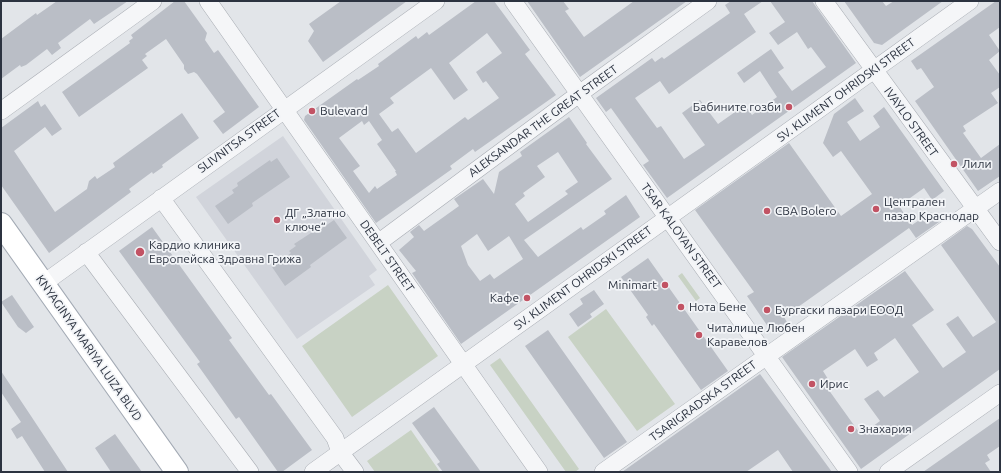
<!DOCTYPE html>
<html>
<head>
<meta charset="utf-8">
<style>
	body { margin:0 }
	#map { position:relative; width:1001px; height:473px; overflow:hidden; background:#e2e5e9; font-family:Ubuntu,sans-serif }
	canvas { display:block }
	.frame { position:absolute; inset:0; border:2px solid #2c3340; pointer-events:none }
</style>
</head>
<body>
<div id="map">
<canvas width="1001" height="473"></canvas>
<div class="frame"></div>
</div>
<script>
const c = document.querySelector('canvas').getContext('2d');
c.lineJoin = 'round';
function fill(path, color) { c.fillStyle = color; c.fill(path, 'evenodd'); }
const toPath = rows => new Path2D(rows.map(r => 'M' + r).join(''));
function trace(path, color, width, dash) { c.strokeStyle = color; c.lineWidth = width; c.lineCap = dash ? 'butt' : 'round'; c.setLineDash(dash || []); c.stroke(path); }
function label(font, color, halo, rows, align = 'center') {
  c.font = font + ' Ubuntu,sans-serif'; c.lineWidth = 3.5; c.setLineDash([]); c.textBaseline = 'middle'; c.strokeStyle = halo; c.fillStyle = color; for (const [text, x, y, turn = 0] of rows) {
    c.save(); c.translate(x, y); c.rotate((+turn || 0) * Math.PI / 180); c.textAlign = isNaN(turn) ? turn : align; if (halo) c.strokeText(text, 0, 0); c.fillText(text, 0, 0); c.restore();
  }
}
fill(toPath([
	[283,136,377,270,369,276,375,285,297,339,196,197]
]), '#d1d4db');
fill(toPath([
	[682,273,700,298,696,301,678,276],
	[388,285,438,356,352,417,302,346],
	[606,309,675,404,637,431,568,337],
	[500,358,579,469,575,472,566,472,490,365],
	[411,430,440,472,375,472,367,461]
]), '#c8d2c4');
fill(toPath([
	[57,1,128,1,94,24,90,19,58,43,61,48,52,55,47,49,26,65,21,67,20,65,1,79,1,39,36,13,37,15],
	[175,1,184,1,207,33,205,40,214,53,218,50,259,107,223,134,213,121,225,112,197,74,194,72,188,74,184,69,184,65,166,39,145,54,147,56,142,60,148,68,79,117,62,92,130,43,129,41,133,38,131,35],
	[341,1,407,1,323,62,308,41,314,31,309,24],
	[476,1,494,1,530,50,525,54,556,95,475,152,473,149,450,166,452,169,376,223,304,120,305,116,357,79,358,80,379,66,378,64,416,36,418,39,427,32,429,35],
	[487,33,502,53,476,72,483,83,486,81,499,98,468,120,465,117,416,153,398,128,392,132,379,114,394,103,390,98,431,68,454,100,468,90,449,63],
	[362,121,364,125,369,121,382,140,377,144,396,171,395,171,397,175,377,189,375,186,369,193,353,171,360,166,339,138],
	[527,1,563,1,569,9,565,11,584,37,634,1,687,1,580,77],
	[731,1,763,1,744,14,756,32,669,94,660,81,635,98,657,128,661,126,684,159,705,145,682,113,700,100,718,124,745,105,752,115,777,97,760,71,744,83,737,73,771,49,784,68,778,72,792,91,826,67,811,47,808,49,797,32,778,45,769,33,785,22,770,1,812,1,856,63,667,198,643,165,649,161,611,108,606,112,596,98,652,58,655,62,662,57,664,59,730,13,725,5],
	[844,1,882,1,886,6,894,1,943,1,882,45,874,43],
	[996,1,1000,1,1000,27,989,35,1000,51,989,60,1000,75,1000,87,991,93,998,103,963,126,966,131,963,133,981,158,1000,144,1000,176,978,191,915,101,934,87,921,68,917,70,911,61],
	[855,98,864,111,847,122,860,141,880,127,873,116,884,107,944,191,932,200,924,188,899,206,912,225,931,212,939,222,916,238,909,228,784,317,788,324,773,334,747,296,754,292,695,210,789,143,841,216,872,194,841,151,833,157,823,143,834,114],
	[38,101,41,107,45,104,62,129,52,136,45,127,14,151,55,212,87,189,89,181,95,176,97,179,115,167,113,163,182,113,199,138,162,165,163,167,153,174,152,172,129,189,131,192,49,253,1,185,1,128],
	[569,117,587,143,586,144,612,179,524,240,538,257,581,227,583,230,606,214,604,211,626,195,640,217,461,344,412,273,416,271,399,250,414,237,410,232,419,225,424,231,459,206,454,199,483,179,494,194,499,172,522,156,520,152],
	[558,152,578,182,565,191,568,194,528,222,515,204,525,196,523,193,545,177,537,166],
	[477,234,488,251,509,236,523,259,494,279,490,274,480,281,468,265,461,246],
	[277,158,290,177,252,203,253,206,228,224,215,206,234,193,232,190,238,186,237,183,270,160,271,162],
	[334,220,347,238,310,265,311,267,285,286,272,267,291,253,289,251,296,246,294,244,314,231,315,233],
	[967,226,972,229,1000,267,1000,369,861,469,782,357,905,271,934,310,912,325,943,368,966,352,946,324,958,316,973,337,996,322,941,245],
	[895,338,919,372,884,397,878,390,864,399,880,421,861,435,823,382,828,379,823,371,855,349,867,367,878,360,874,353],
	[152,227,232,338,229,340,269,395,271,394,312,450,282,472,278,472,239,417,236,419,197,364,200,362,119,251],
	[648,258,728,371,701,390,654,324,652,326,646,317,648,315,621,277],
	[594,290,604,304,590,314,592,317,578,327,569,314,583,304,580,299],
	[12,295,34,327,26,333,18,327,1,302],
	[548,330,627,442,604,458,525,346],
	[1,371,31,416,68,472,45,472,22,436,17,439,11,429,21,422,1,392],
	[760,374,832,472,793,472,778,450,746,472,622,472],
	[434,407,481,472,443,472,437,464,440,462,412,423],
	[1000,418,1000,446,987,455,990,460,985,463,991,472,923,472],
	[115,434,142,472,111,472,95,448]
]), '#babec6');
const minor = toPath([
	[208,1,539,472],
	[513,1,849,472],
	[824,1,1000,242],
	[1,111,153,1],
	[161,198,335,438,340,452,355,472],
	[378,243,579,94,708,1],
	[86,252,250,472],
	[44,283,436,1],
	[313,472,970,1],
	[603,472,1000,191],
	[888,472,1000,393]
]);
const major = toPath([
	[1,224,177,472]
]);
trace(minor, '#a8acb3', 18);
trace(major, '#a3aab4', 24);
trace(minor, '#f5f6f8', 17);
trace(major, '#fff', 22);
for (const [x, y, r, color] of [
	[789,107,4,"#c25364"],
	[312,111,4,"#c25364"],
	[954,164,4,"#c25364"],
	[876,209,4,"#c25364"],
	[767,211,4,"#c25364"],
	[277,220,4,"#c25364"],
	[140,252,5,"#c25364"],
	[665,285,4,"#c25364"],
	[527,298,4,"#c25364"],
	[681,307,4,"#c25364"],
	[767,310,4,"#c25364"],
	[699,335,4,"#c25364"],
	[812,384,4,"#c25364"],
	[851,429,4,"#c25364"]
]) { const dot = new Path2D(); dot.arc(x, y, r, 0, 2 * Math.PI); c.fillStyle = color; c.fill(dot); trace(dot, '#f2f4f7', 1.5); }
label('12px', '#2c3340', '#f2f4f7', [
	["SV. KLIMENT OHRIDSKI STREET",846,90,-36],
	["ALEKSANDAR THE GREAT STREET",543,121,-36],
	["IVAYLO STREET",911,122,54],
	["SLIVNITSA STREET",239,141,-36],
	["TSAR KALOYAN STREET",681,236,54],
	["DEBELT STREET",387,256,55],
	["SV. KLIMENT OHRIDSKI STREET",583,278,-36],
	["KNYAGINYA MARIYA LUIZA BLVD",89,348,55],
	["TSARIGRADSKA STREET",703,401,-36]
]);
label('12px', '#2c3340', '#f2f4f7', [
	["Бабините гозби",781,107,"right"],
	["Bulevard",320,111],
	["Лили",962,164],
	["Централен",884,202],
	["пазар Краснодар",884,216],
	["CBA Bolero",775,211],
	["ДГ „Златно",285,213],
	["ключе“",285,227],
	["Кардио клиника",149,245],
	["Европейска Здравна Грижа",149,259],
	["Minimart",657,285,"right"],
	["Кафе",519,298,"right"],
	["Нота Бене",689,307],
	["Бургаски пазари ЕООД",775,310],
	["Читалище Любен",707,328],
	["Каравелов",707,342],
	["Ирис",820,384],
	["Знахария",859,429]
], 'left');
</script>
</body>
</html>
